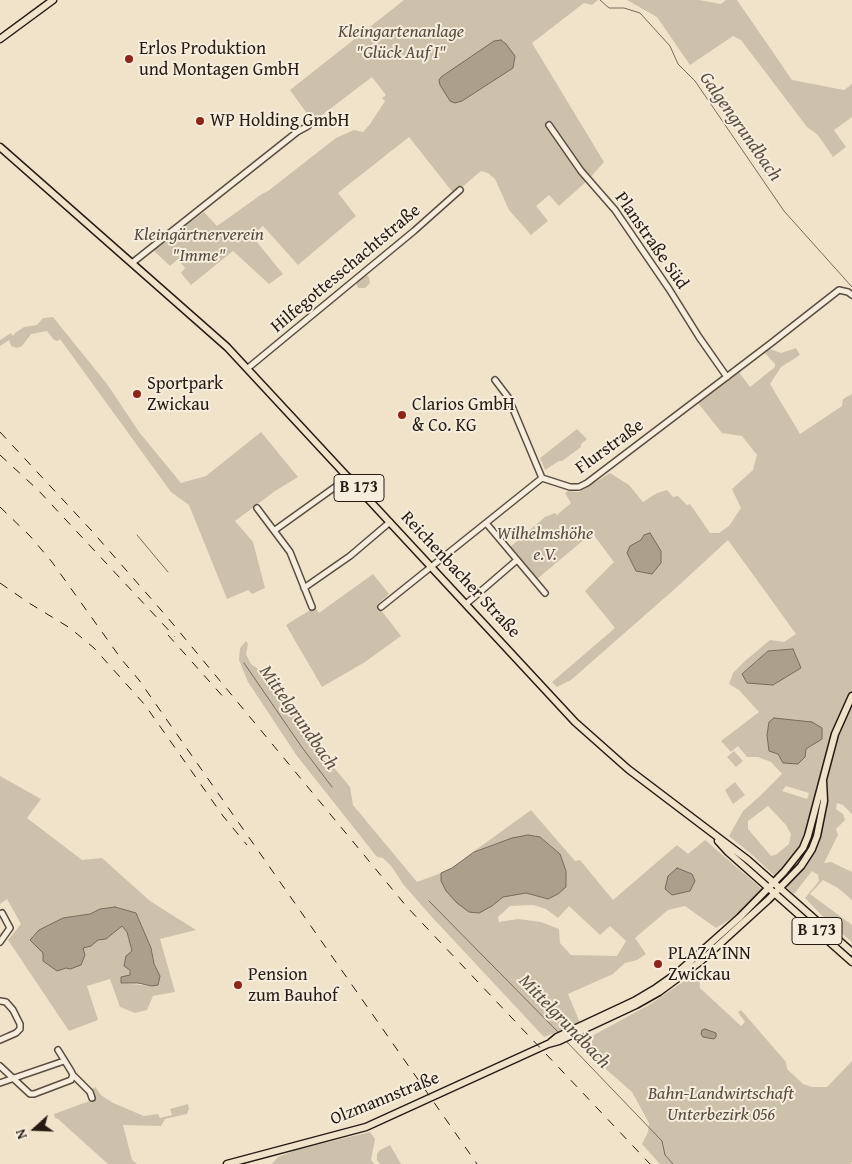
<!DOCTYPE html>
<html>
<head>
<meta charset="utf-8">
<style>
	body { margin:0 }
	#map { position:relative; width:852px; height:1164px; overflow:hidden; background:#f1e3ca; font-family:"Gentium Book Plus",serif }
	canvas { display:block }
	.north { position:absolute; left:10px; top:1104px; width:50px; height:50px; -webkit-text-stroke:4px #f6eddd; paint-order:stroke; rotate:250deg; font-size:14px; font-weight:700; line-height:20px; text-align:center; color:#261b13 }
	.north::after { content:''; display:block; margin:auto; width:18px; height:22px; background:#261b13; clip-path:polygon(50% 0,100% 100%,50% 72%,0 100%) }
</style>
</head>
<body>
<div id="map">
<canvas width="852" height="1164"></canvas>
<div class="north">N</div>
</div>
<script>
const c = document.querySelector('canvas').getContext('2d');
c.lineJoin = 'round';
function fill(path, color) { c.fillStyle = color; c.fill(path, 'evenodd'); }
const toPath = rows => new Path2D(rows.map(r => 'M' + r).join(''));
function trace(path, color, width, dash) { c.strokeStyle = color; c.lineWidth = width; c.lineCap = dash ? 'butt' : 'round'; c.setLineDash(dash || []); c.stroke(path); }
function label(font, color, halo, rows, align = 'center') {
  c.font = font + ' "Gentium Book Plus",serif'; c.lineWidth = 4; c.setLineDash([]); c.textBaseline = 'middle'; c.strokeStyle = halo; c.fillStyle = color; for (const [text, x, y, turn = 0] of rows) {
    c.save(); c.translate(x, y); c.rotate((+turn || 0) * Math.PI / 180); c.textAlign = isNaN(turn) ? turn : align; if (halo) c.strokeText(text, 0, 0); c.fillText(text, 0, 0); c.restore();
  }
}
fill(toPath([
	[404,0,598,0,592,5,584,3,532,43,604,162,588,180,559,206,549,195,536,206,548,221,531,235,509,210,495,179,488,173,481,171,454,194,409,137,338,193,356,216,298,265,263,226,252,236,283,274,269,284,233,251,191,285,181,273,185,268,178,259,170,266,153,250,204,212,217,226,262,194,268,191,336,138,354,130,363,132,370,124,385,101,382,98,386,95,372,77,313,122,290,90],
	[627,0,699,0,721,4,726,0,737,0,792,80,844,90,852,84,852,117,834,130,846,147,833,157,818,135,807,127,741,40,733,36,690,65,657,17],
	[366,275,369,277,370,283,365,288,358,288,356,282],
	[53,317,107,384,139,432,181,483,206,476,261,432,298,477,275,491,235,521,253,542,265,588,252,594,248,590,227,599,189,505,171,492,60,339,58,341,54,340,47,331,31,334,22,346,17,348,11,346,9,340,0,346,0,340,11,333,13,336,15,333,24,327,37,325,43,318],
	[796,348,800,355,781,367,770,384,800,434,842,406,843,399,852,394,852,814,843,805,837,803,836,809,843,814,845,820,836,829,838,835,824,863,831,862,852,872,852,900,838,888,823,880,810,894,852,925,852,942,828,922,805,898,819,881,818,875,812,871,794,894,750,853,729,836,743,811,760,796,782,774,771,762,758,757,747,757,738,746,731,752,721,741,759,712,739,690,729,684,733,673,745,661,770,640,784,642,796,634,728,540,677,587,571,680,557,687,552,682,615,628,585,591,614,562,593,534,580,543,537,579,510,547,545,517,555,513,557,515,571,503,565,493,568,491,579,492,610,473,629,485,643,502,657,493,667,490,673,497,678,496,687,505,690,504,710,533,719,533,729,526,741,508,732,489,753,470,757,455,742,436,722,433,698,403,739,372,750,387,775,367,775,364,765,353,770,349,781,353],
	[793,649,801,668,773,685,747,683,742,674,768,651],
	[774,719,793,721,812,746,806,749,804,757,783,763,778,754],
	[786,786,809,793,807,799,782,791],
	[768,806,786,825,791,834,789,844,777,854,771,856,748,829,748,821],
	[577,429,587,439,581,444,581,447,562,461,559,461,545,470,540,458],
	[373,574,389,594,377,605,401,636,365,662,322,687,286,625,315,607,319,613],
	[246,641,248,644,246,654,251,664,268,676,303,723,326,758,350,787,353,805,417,882,441,873,441,881,492,906,503,897,515,894,526,893,547,899,560,854,540,837,497,843,473,852,531,810,575,861,580,860,613,900,677,845,688,854,705,840,762,889,734,917,716,928,685,906,668,910,635,938,646,954,637,960,625,963,613,974,568,994,580,1023,544,1037,431,916,403,884,392,867,383,858,377,857,297,756,248,682,239,660,240,648],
	[533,905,546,909,558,918,569,906,600,935,610,926,626,941,617,956,571,955,560,943,559,929,541,922,518,919,499,922,498,917,510,906],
	[734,751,743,761,736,767,727,757],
	[0,776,41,799,27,818,82,860,102,858,150,901,196,930,160,939,175,992,153,996,147,1010,135,1013,120,1007,110,979,87,986,98,1020,69,1031,8,940,21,924,7,899,0,904],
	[115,907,136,913,151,948,154,964,160,976,152,986,121,983,130,975,132,952,127,932,122,925,106,939,97,940,91,946,83,948,70,969,66,968,57,971,43,961,43,953,63,918,90,914,100,909],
	[735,782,745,795,733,804,725,790],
	[699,971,700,988,741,1026,745,1022,738,1012,741,1010,786,1062,787,1069,803,1084,812,1087,827,1087,852,1061,852,1162,851,1162,852,1164,660,1164,642,1144,648,1132,649,1123,632,1092,592,1057,592,1036,649,1005],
	[95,1087,101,1095,113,1103,144,1116,158,1114,160,1118,172,1115,170,1109,188,1104,189,1109,187,1114,165,1119,161,1126,123,1125,132,1160,137,1164,108,1164,58,1119,55,1118,54,1114,95,1099,91,1090],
	[370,1132,375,1139,371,1160,374,1164,272,1164,278,1157,296,1150],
	[390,1145,401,1164,380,1164,377,1160,377,1154,380,1150]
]), '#cec1ab');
const water = toPath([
	[501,40,506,44,515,56,513,68,462,101,455,103,450,101,440,85,439,80,441,77,494,41,501,40],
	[650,533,661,551,661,563,652,574,636,571,627,553,630,546,641,540,644,535,650,533],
	[793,649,801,668,773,685,747,683,742,674,768,651,793,649],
	[774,718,812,722,822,728,822,739,806,749,805,757,798,764,783,763,778,754,769,751,767,735,769,722,774,718],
	[528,835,540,837,560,854,566,871,566,887,558,894,548,899,526,893,503,897,492,906,479,913,469,912,457,903,446,891,441,881,441,873,452,868,474,852,512,838,528,835],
	[677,868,692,874,695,881,690,891,672,895,665,889,668,876,677,868],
	[115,907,136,913,151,948,154,964,160,976,158,985,152,986,138,983,121,983,121,977,130,975,130,970,124,966,126,956,132,951,127,932,122,926,106,939,98,940,91,946,83,948,85,955,81,965,70,969,66,968,57,971,43,961,43,953,30,940,39,930,63,918,90,914,100,909,115,907],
	[705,1029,716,1033,716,1037,714,1039,703,1037,701,1034,702,1030,705,1029]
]);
fill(water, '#ac9f8c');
trace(water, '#766a5c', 1);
trace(toPath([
	[600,0,609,8,624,8,640,13,670,46,678,64,695,81,784,211,852,287],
	[137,535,168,572],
	[244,663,301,746,332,787],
	[429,901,559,1033],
	[565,1040,662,1141,665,1155,673,1164]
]), '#766a5c', 1);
const minor = toPath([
	[549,125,581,171,615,210,669,289,699,337,727,377],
	[132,263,297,132,308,126],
	[248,368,414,231,460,190],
	[495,380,508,397,542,478],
	[257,508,290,552,312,607],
	[486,523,545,593],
	[275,530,349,477],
	[304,588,350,556,390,522],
	[466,604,517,560],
	[381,607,542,478,570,487,579,487,587,483,770,344,839,290,848,292,852,295],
	[0,942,10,928,2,913],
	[0,1001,6,1002,13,1010,20,1024,20,1029,16,1033,0,1040],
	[0,1066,30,1094,34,1094,71,1080,73,1075,71,1071,58,1050],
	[73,1075,90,1092,92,1098],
	[0,1083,64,1061]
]);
const major = toPath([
	[0,39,53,0],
	[0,147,227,347,575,722,628,769,748,860,852,952],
	[718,841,728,852,852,962],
	[551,1042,557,1037,634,1001,656,988,676,974,740,917,784,872,803,848,808,836,835,734,852,696],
	[227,1164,366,1127,548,1044,559,1041,636,1005,659,992,701,961,768,900,801,866,812,849,817,836,824,801,823,781]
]);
trace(minor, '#594d41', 8);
trace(major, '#261b13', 9);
trace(minor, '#f6eddd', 5);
trace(major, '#f1e3ca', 6);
trace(toPath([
	[0,432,91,530,168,618,407,907,650,1164],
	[0,455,38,490,175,637],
	[0,507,30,536,52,562,122,660,139,680,477,1164],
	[0,583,29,603,70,628,94,648,145,705,223,816,247,845],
	[168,635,226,700]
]), '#261b13', 1, [9, 9]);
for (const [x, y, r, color] of [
	[129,59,5,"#8f2418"],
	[200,121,5,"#8f2418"],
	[137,394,5,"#8f2418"],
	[402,415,5,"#8f2418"],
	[658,964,5,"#8f2418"],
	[238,985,5,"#8f2418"]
]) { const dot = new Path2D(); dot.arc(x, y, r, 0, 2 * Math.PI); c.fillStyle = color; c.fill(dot); trace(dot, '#f6eddd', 2); }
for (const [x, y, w] of [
	[359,488,50],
	[817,931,50]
]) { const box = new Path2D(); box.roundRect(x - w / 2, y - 13.5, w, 27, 4); c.fillStyle = '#f6eddd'; c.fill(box); trace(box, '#261b13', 1); }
label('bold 16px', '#261b13', null, [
	["B 173",359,488],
	["B 173",817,931]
]);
label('italic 18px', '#584d41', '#f6eddd', [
	["Kleingartenanlage",401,32],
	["\"Glück Auf I\"",401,53],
	["Kleingärtnerverein",199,235],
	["\"Imme\"",199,256],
	["Wilhelmshöhe",545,534],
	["e.V.",545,555],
	["Bahn-Landwirtschaft",721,1094],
	["Unterbezirk 056",721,1115]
]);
label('18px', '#261b13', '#f6eddd', [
	["Erlos Produktion",139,49],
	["und Montagen GmbH",139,70],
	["WP Holding GmbH",210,121],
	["Sportpark",147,384],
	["Zwickau",147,405],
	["Clarios GmbH",412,405],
	["& Co. KG",412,426],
	["PLAZA INN",668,954],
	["Zwickau",668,975],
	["Pension",248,975],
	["zum Bauhof",248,996]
], 'left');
label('18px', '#261b13', '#f6eddd', [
	["Planstraße Süd",651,241,55],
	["Hilfegottesschachtstraße",346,269,-40],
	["Flurstraße",610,447,-36],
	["Reichenbacher Straße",460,575,47],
	["Olzmannstraße",385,1099,-22]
]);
label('italic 19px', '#5c5043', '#f6eddd', [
	["Galgengrundbach",740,127,55],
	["Mittelgrundbach",298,718,55],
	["Mittelgrundbach",564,1022,46]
]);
</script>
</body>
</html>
